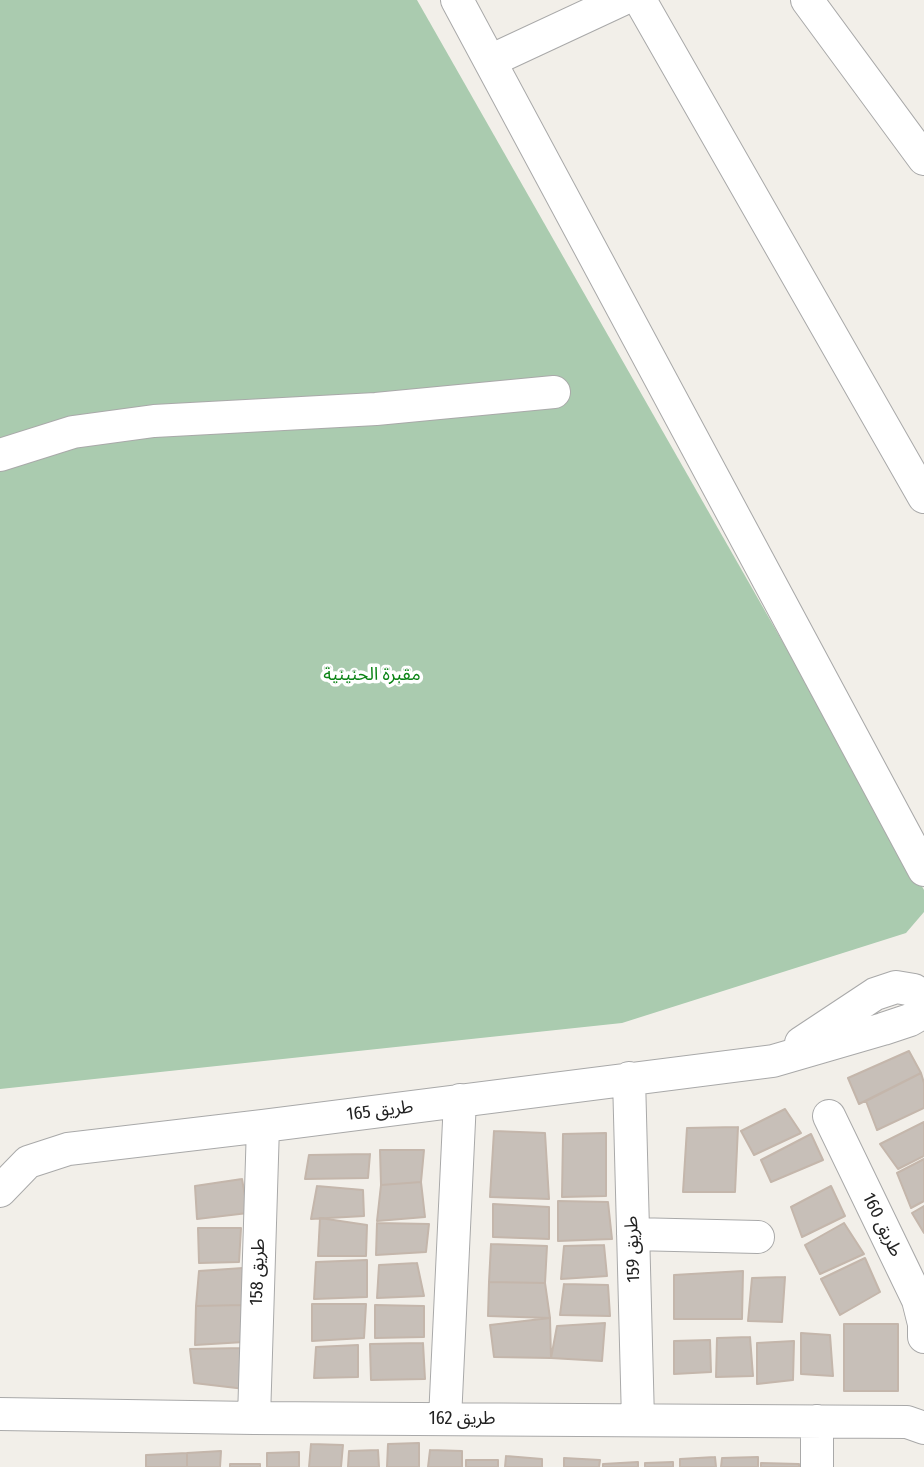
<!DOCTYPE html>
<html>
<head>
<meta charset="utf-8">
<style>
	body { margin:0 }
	canvas { display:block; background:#f2efe9 }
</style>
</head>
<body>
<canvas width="924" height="1467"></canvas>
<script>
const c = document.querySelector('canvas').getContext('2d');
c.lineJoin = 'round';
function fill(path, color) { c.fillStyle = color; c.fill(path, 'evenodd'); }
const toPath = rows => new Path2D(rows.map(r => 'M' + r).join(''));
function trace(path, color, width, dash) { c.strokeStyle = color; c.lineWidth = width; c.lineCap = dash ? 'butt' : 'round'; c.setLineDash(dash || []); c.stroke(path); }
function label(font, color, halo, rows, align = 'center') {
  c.font = font + ' "Fira Sans Condensed","Noto Sans Arabic",sans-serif'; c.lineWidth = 7; c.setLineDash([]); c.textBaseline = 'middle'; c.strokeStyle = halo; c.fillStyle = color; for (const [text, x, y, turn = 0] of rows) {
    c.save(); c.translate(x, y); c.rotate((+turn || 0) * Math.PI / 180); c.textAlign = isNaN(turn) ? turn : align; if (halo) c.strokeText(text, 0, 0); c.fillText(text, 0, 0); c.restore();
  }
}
fill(toPath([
	[0,0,417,0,924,890,924,912,906,933,622,1023,0,1089]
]), '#aacbaf');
const building = toPath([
	[909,1051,921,1073,859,1104,848,1078,909,1051],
	[921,1073,924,1083,924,1108,877,1130,866,1101,921,1073],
	[785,1109,801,1133,754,1155,741,1131,785,1109],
	[924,1122,924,1156,898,1169,880,1144,924,1122],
	[738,1127,735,1192,683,1192,687,1128,738,1127],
	[494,1131,545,1133,549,1199,490,1197,494,1131],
	[606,1133,606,1196,562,1197,563,1134,606,1133],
	[811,1134,823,1160,771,1182,761,1160,811,1134],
	[380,1150,424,1150,421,1182,381,1185,380,1150],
	[370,1154,368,1178,305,1179,309,1155,370,1154],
	[924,1159,924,1201,911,1208,897,1173,924,1159],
	[242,1179,248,1213,197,1219,195,1186,242,1179],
	[421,1182,425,1217,377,1221,381,1185,421,1182],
	[317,1186,363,1190,364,1216,311,1219,317,1186],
	[831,1186,845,1216,802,1237,791,1207,831,1186],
	[558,1201,608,1202,612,1239,558,1241,558,1201],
	[493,1204,549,1207,549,1239,493,1237,493,1204],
	[924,1206,924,1233,912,1213,924,1206],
	[320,1218,367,1225,366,1256,318,1256,320,1218],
	[377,1223,429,1224,426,1252,376,1255,377,1223],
	[844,1223,864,1254,820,1274,805,1245,844,1223],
	[198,1228,241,1228,239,1262,199,1263,198,1228],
	[491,1244,547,1246,545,1283,489,1282,491,1244],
	[604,1245,607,1276,561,1279,564,1246,604,1245],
	[865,1258,880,1292,840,1315,821,1279,865,1258],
	[367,1260,367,1297,314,1299,316,1262,367,1260],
	[417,1263,424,1296,377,1298,379,1265,417,1263],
	[243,1268,242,1305,196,1306,199,1271,243,1268],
	[743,1271,742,1319,674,1319,674,1275,743,1271],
	[785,1277,782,1322,748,1321,752,1278,785,1277],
	[489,1282,545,1283,550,1318,488,1316,489,1282],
	[564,1284,608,1285,610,1316,560,1315,564,1284],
	[312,1304,366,1304,364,1338,312,1341,312,1304],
	[242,1305,244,1342,195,1345,196,1306,242,1305],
	[375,1305,424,1306,424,1337,375,1338,375,1305],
	[550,1318,551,1358,494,1357,490,1325,550,1318],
	[605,1323,602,1361,551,1358,557,1326,605,1323],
	[844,1324,898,1324,898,1391,844,1391,844,1324],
	[801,1333,830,1335,833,1376,801,1374,801,1333],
	[750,1337,753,1376,716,1377,717,1338,750,1337],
	[710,1340,711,1372,674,1374,674,1341,710,1340],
	[794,1341,793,1380,757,1384,757,1343,794,1341],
	[423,1343,425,1379,371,1380,370,1344,423,1343],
	[358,1345,358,1377,314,1378,316,1347,358,1345],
	[244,1348,245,1389,194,1383,190,1349,244,1348],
	[419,1443,419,1467,387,1467,388,1444,419,1443],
	[311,1444,343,1445,341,1467,309,1467,311,1444],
	[378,1450,379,1467,348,1467,349,1451,378,1450],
	[430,1450,462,1451,462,1467,428,1467,430,1450],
	[221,1451,220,1467,187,1467,187,1453,221,1451],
	[299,1452,299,1467,267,1467,267,1453,299,1452],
	[187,1453,187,1467,146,1467,146,1455,187,1453],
	[506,1456,542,1459,542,1467,505,1467,506,1456],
	[715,1457,716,1467,680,1467,680,1459,715,1457],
	[758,1457,758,1467,721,1467,722,1458,758,1457],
	[564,1458,600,1460,599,1467,564,1467,564,1458],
	[466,1460,498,1460,498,1467,466,1467,466,1460],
	[638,1462,638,1467,603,1467,603,1464,638,1462],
	[673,1462,673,1467,645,1467,645,1463,673,1462],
	[761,1463,799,1464,799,1467,761,1467,761,1463],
	[230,1464,260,1464,260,1467,230,1467,230,1464]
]);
fill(building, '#c7bfb8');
trace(building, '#c4b6ab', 2);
const minor = toPath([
	[457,0,924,870],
	[640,0,924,497],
	[807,0,924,159],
	[490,61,621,0],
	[0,455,73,432,154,421,376,409,554,392],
	[801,1043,875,994,896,987,914,990,924,1002],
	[629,1078,638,1420],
	[829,1116,918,1300,924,1324,924,1337],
	[0,1191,28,1162,68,1149,263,1126,773,1061,883,1029,910,1020,924,1012],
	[633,1234,758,1237],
	[0,1414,254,1418,907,1422,924,1428],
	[254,1418,263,1126],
	[445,1419,460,1100],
	[817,1467,817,1421]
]);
trace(minor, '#a9a9a9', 34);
trace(minor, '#fff', 32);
label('18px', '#0c8416', '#fff', [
	["مقبرة الحنينية",372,675]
]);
label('18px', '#222', '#fff', [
	["طريق 165",380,1111,-7],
	["طريق 160",882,1225,64],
	["طريق 159",633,1249,-92],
	["طريق 158",258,1272,-88],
	["طريق 162",462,1419]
]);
</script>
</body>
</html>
